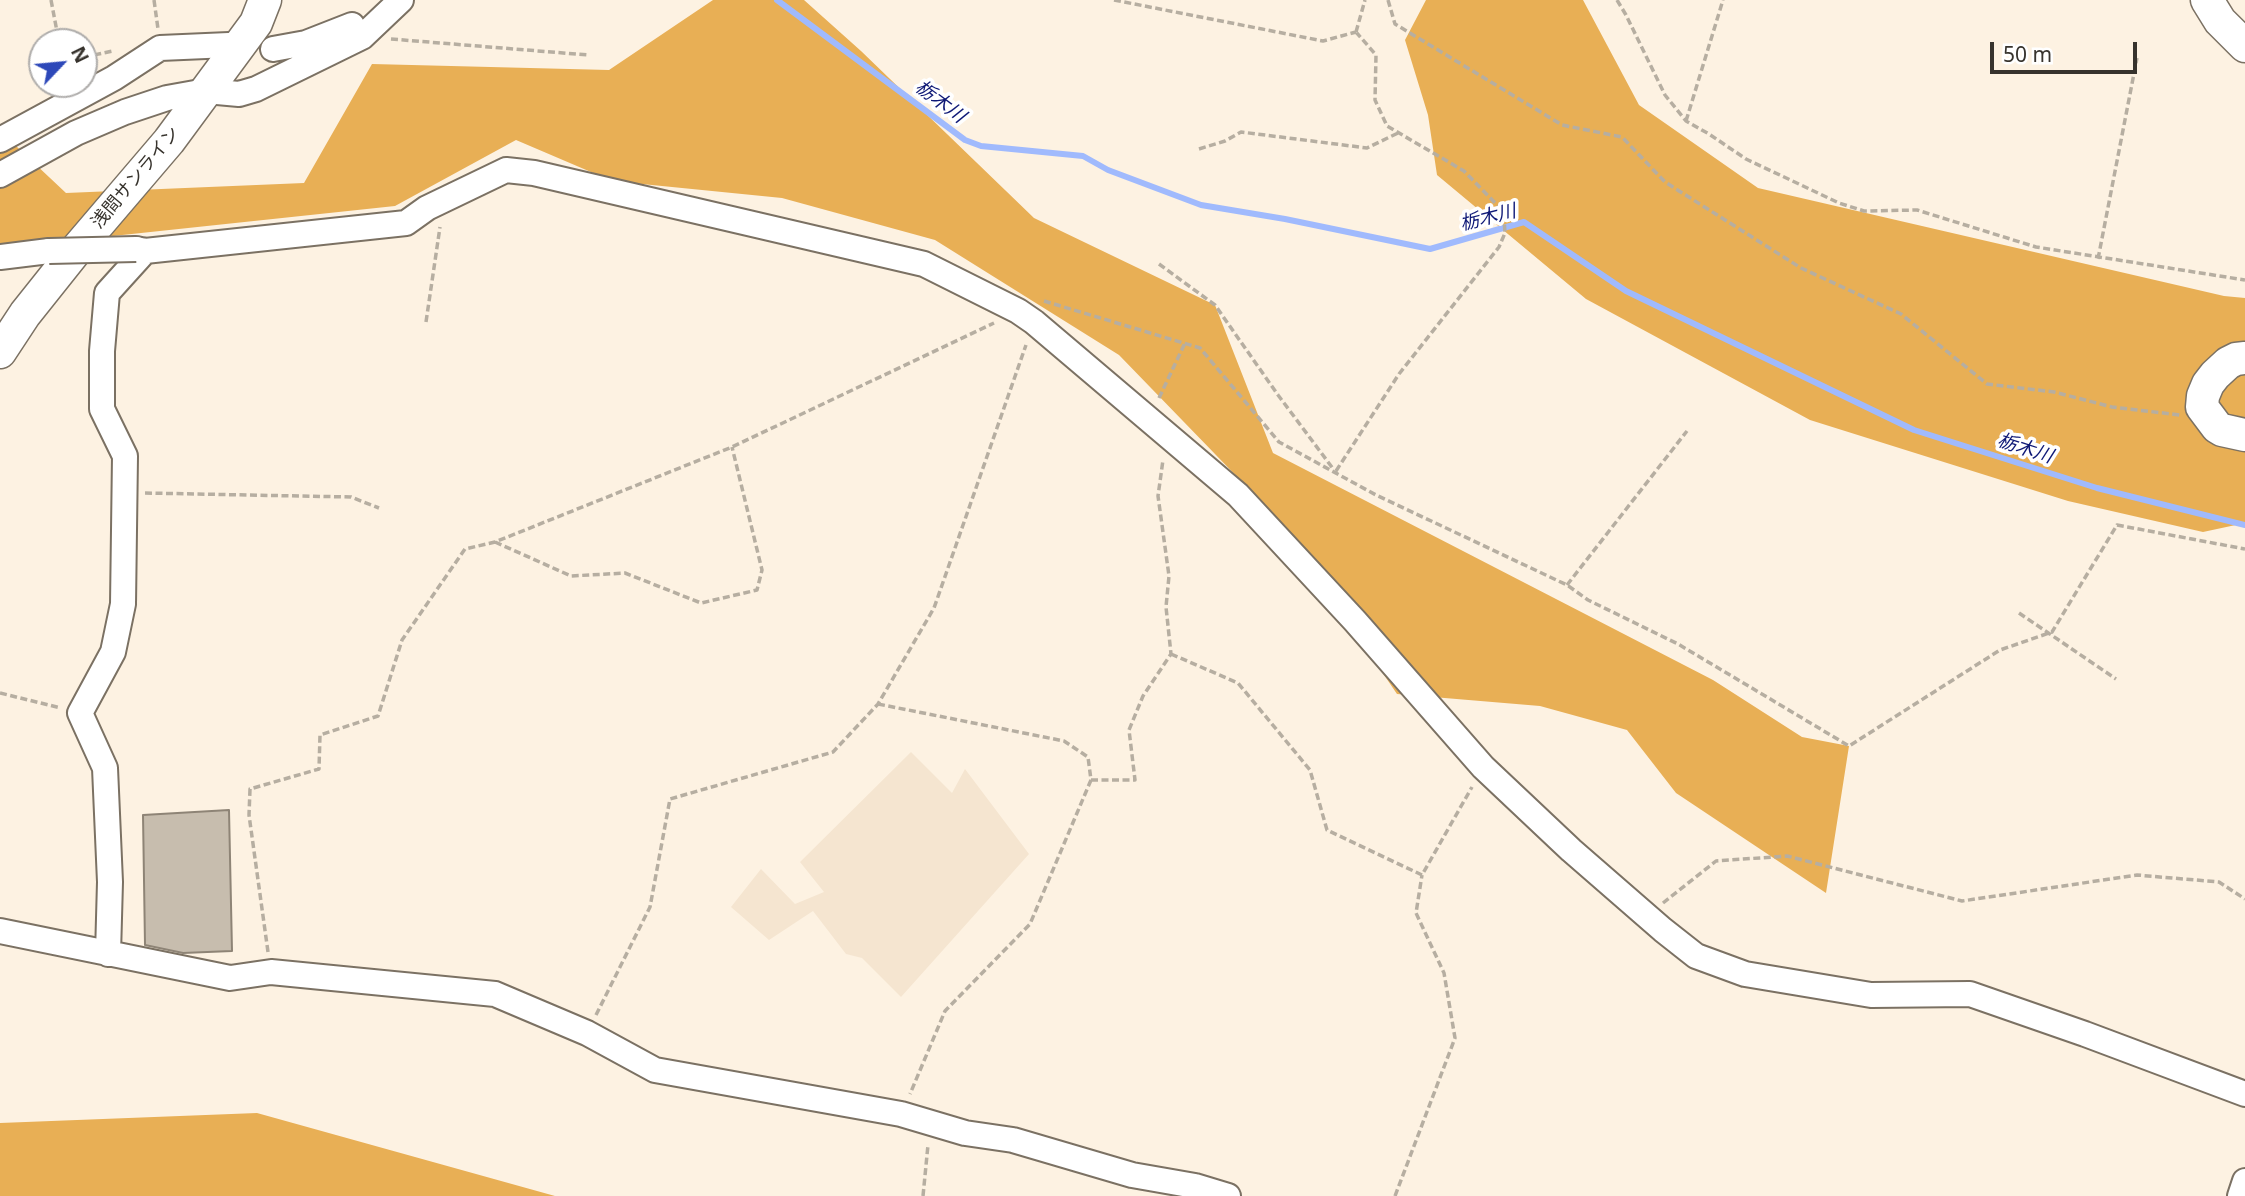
<!DOCTYPE html>
<html>
<head>
<meta charset="utf-8">
<style>
	body { margin:0 }
	#map { position:relative; width:2245px; height:1196px; overflow:hidden; background:#fdf2e2; font-family:"Noto Sans",sans-serif }
	canvas { display:block }
	.north { position:absolute; left:28px; top:28px; width:70px; height:70px; box-sizing:border-box; background:#fff; border:2px solid #afadab; border-radius:50%; rotate:64deg; font-size:19px; font-weight:700; line-height:28px; text-align:center; color:#37332d }
	.north::after { content:''; display:block; margin:auto; width:24px; height:32px; background:#2d48b9; clip-path:polygon(50% 0,100% 100%,50% 72%,0 100%) }
	.scale { position:absolute; left:1990px; top:42px; width:147px; height:32px; box-sizing:border-box; border:4px solid #37332d; border-top:0; padding-left:9px; font-size:21px; line-height:24px; white-space:nowrap; color:#37332d; -webkit-text-stroke:5px #fff; paint-order:stroke }
</style>
</head>
<body>
<div id="map">
<canvas width="2245" height="1196"></canvas>
<div class="north">N</div>
<div class="scale">50 m</div>
</div>
<script>
const c = document.querySelector('canvas').getContext('2d');
c.lineJoin = 'round';
function fill(path, color) { c.fillStyle = color; c.fill(path, 'evenodd'); }
const toPath = rows => new Path2D(rows.map(r => 'M' + r).join(''));
function trace(path, color, width, dash) { c.strokeStyle = color; c.lineWidth = width; c.lineCap = dash ? 'butt' : 'round'; c.setLineDash(dash || []); c.stroke(path); }
function label(font, color, halo, rows, align = 'center') {
  c.font = font + ' "Noto Sans","Noto Sans JP",sans-serif'; c.lineWidth = 7; c.setLineDash([]); c.textBaseline = 'middle'; c.strokeStyle = halo; c.fillStyle = color; for (const [text, x, y, turn = 0] of rows) {
    c.save(); c.translate(x, y); c.rotate((+turn || 0) * Math.PI / 180); c.textAlign = isNaN(turn) ? turn : align; if (halo) c.strokeText(text, 0, 0); c.fillText(text, 0, 0); c.restore();
  }
}
fill(toPath([
	[911,752,952,793,965,769,1029,854,901,997,862,958,846,954,813,911,769,940,731,907,761,869,795,904,824,892,800,862]
]), '#f5e5d0');
fill(toPath([
	[713,0,804,0,861,51,1034,218,1215,305,1273,453,1713,680,1802,737,1849,746,1826,893,1676,793,1627,730,1540,706,1397,694,1278,519,1119,355,935,240,782,198,612,181,516,140,395,206,0,248,0,131,66,193,304,183,372,64,609,70],
	[1426,0,1583,0,1639,105,1758,188,2224,296,2245,298,2245,523,2203,532,2068,501,1810,420,1586,299,1437,175,1428,115,1405,40],
	[257,1113,555,1196,556,1196,0,1196,0,1123]
]), '#e8af55');
trace(toPath([
	[777,0,965,140,981,146,1083,156,1108,170,1201,205,1285,219,1430,249,1524,222,1626,291,1914,430,2097,488,2245,525]
]), '#a0bafd', 6);
const building = toPath([
	[229,810,232,951,183,953,145,945,143,815,229,810]
]);
fill(building, '#c7bdae');
trace(building, '#8e8476', 2);
const minor = toPath([
	[273,49,306,43,352,25],
	[0,140,114,78,160,48,229,45],
	[0,175,76,133,125,112,167,98,206,91,239,94,256,89,362,37,401,0],
	[136,249,145,251,406,223,427,208,506,170,534,173,924,264,1018,311,1034,322,1238,495,1355,621,1483,767,1571,850,1663,930,1696,956,1745,974,1871,995,1970,994,2085,1034,2245,1094],
	[0,257,49,251],
	[0,931,230,978,271,972,495,994,587,1033,655,1070,901,1114,965,1133,1013,1140,1132,1175,1195,1186,1228,1196],
	[108,954,110,882,105,768,80,713,113,652,123,604,125,456,102,409,102,351,107,293,145,251],
	[2240,1196,2245,1181]
]);
const major = toPath([
	[2207,0,2220,21,2245,46],
	[0,352,25,314,76,250,169,141,256,23,265,0],
	[2245,358,2236,359,2228,363,2215,375,2208,384,2203,396,2202,407,2217,427,2222,430,2245,435]
]);
trace(minor, '#7b7163', 28);
trace(major, '#7b7163', 35);
trace(toPath([
	[51,0,59,42],
	[154,0,158,29],
	[1114,0,1323,41,1356,32],
	[1388,0,1395,24,1562,125,1622,137,1665,182,1801,268,1901,314,1987,384,2054,392,2112,407,2180,415],
	[1617,0,1626,15,1665,95,1686,121,1709,134,1746,159,1839,203,1864,211,1917,210,2036,247,2245,280],
	[1356,32,1365,0],
	[391,39,588,55],
	[84,55,89,56,113,51],
	[1686,121,1723,0],
	[1199,149,1225,141,1241,132,1367,148,1398,133],
	[2098,259,2137,58],
	[1159,264,1215,305,1278,395,1334,470],
	[1044,301,1200,348,1279,442,1376,495,1567,585,1588,600,1678,644,1849,746,2000,650,2052,632,2117,525,2245,549],
	[426,322,440,227],
	[1159,398,1185,343],
	[1336,471,1399,374,1499,247,1505,233,1504,218,1499,207,1464,171,1387,126,1375,100,1376,55,1356,32],
	[145,493,351,497,379,508],
	[495,542,571,576,625,573,701,603,757,590,762,570,732,447],
	[1567,585,1687,431],
	[2019,613,2116,679],
	[1171,654,1238,683,1310,770,1327,830,1422,875,1472,787],
	[0,693,61,708],
	[878,704,1064,741,1088,757,1091,780,1030,924,945,1011,910,1094],
	[1091,780,1135,780,1129,730,1143,696,1171,654,1166,607,1169,576,1158,496,1163,460],
	[1663,903,1716,861,1787,856,1962,901,2137,875,2219,882,2245,899],
	[268,952,249,815,250,789,319,769,320,735,378,716,402,640,465,549,495,542,732,447,994,323],
	[596,1015,650,907,670,799,833,752,878,704,934,608,1026,345],
	[923,1196,928,1145],
	[1395,1196,1455,1038,1444,973,1416,913,1422,875]
]), '#b6aea1', 3.5, [7, 3.5]);
trace(minor, '#fff', 24);
trace(major, '#fff', 32);
const minorBridge = toPath([
	[49,251,136,249]
]);
trace(minorBridge, '#7b7163', 28, []);
trace(minorBridge, '#fff', 24);
label('18px', '#37332d', '#fff', [
	["浅間サンライン",136,178,-50]
]);
label('italic 19px', '#0e1876', '#fff', [
	["栃木川",940,102,37],
	["栃木川",1488,218,-14],
	["栃木川",2025,449,18]
]);
</script>
</body>
</html>
